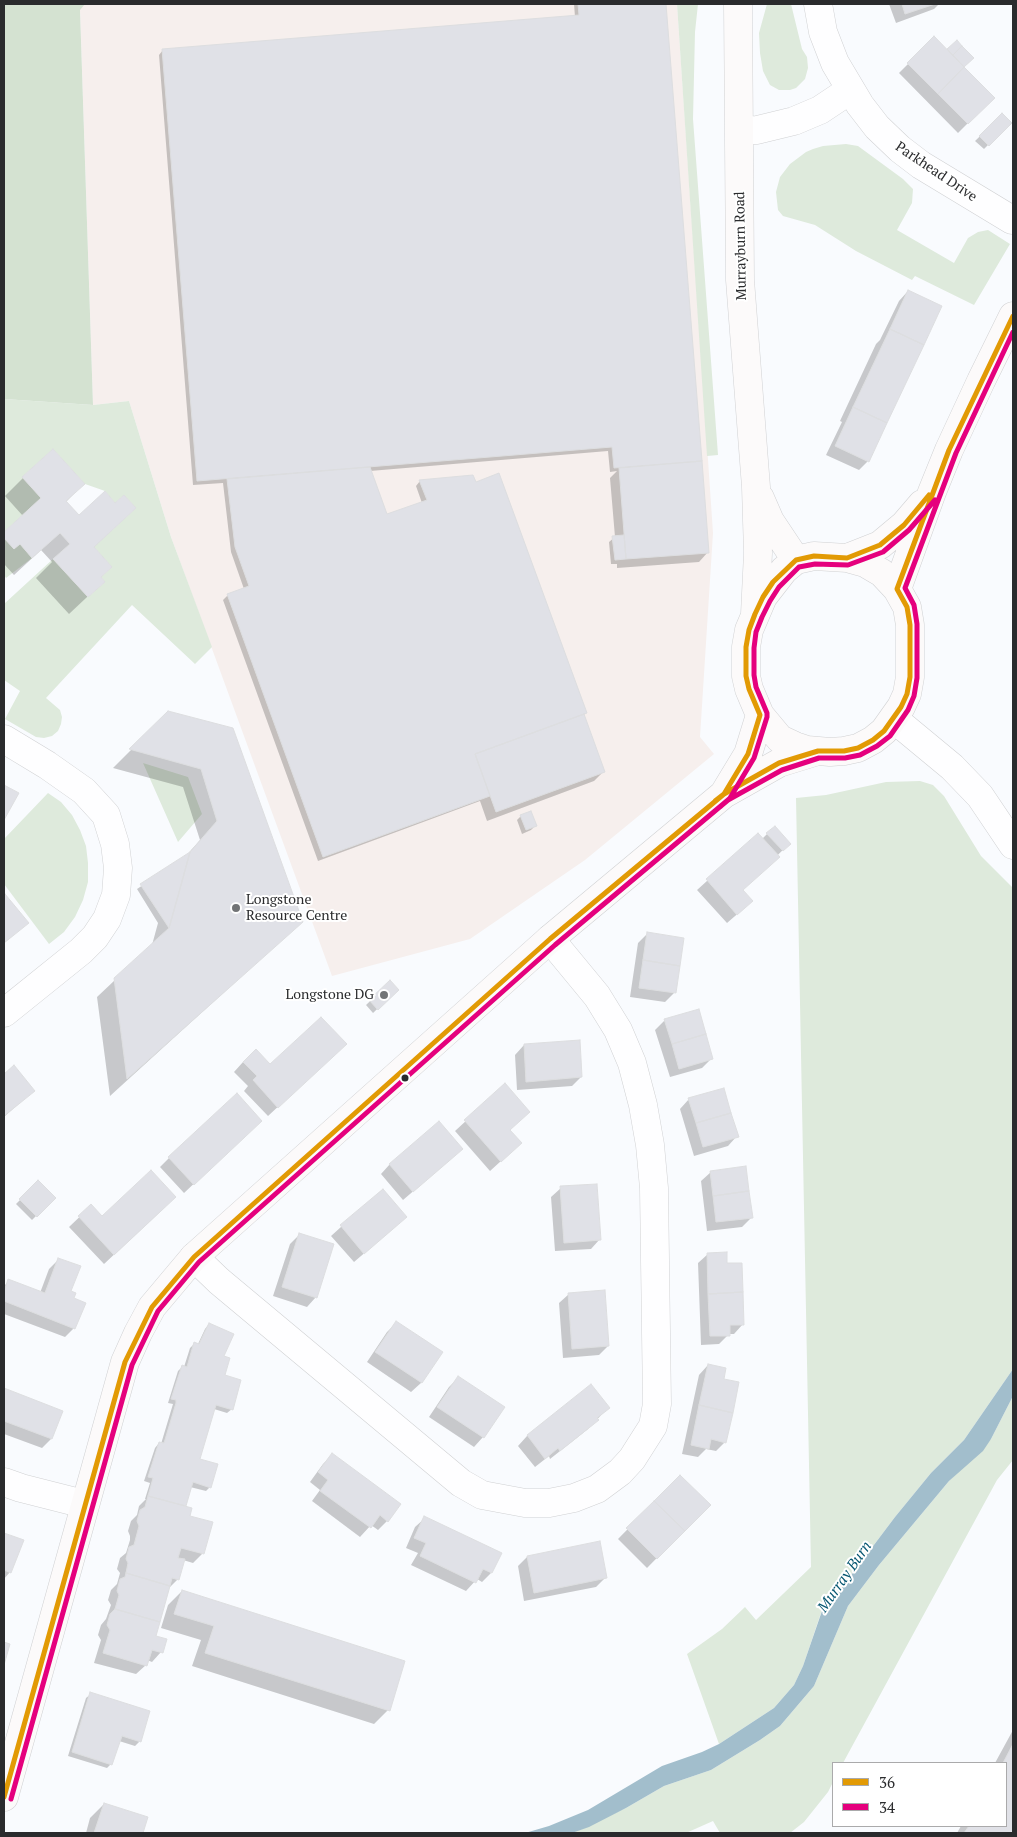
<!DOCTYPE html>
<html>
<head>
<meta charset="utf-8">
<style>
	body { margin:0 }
	#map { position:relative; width:1017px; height:1837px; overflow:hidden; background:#f9fbfe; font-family:"PT Serif",serif }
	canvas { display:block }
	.frame { position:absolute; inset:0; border:5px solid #2a2b2d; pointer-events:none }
	.legend { position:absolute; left:832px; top:1762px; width:175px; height:65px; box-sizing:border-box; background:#fff; border:1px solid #aaaaab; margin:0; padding:6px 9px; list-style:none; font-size:15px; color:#2a2b2d }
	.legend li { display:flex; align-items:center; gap:10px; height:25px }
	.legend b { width:25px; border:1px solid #aaaaab }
</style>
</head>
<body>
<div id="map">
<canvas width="1017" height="1837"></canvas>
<div class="frame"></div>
<ul class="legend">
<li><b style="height:6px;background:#e29a04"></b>36</li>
<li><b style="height:6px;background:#e5007d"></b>34</li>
</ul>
</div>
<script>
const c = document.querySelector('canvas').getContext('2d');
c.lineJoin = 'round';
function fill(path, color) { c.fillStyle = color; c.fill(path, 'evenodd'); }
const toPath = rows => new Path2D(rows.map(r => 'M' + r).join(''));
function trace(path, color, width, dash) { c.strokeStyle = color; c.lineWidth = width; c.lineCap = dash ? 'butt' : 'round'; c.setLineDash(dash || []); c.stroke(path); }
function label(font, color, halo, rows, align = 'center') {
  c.font = font + ' "PT Serif",serif'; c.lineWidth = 4; c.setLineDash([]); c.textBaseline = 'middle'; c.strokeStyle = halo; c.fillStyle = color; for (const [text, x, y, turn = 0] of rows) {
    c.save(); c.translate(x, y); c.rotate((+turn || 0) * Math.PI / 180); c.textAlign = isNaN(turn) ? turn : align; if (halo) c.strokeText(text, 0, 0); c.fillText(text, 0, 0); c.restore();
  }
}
fill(toPath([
	[85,4,677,4,713,533,700,737,714,754,585,860,470,939,332,976,171,537,129,401,93,405,80,9]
]), '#f6efed');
fill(toPath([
	[677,4,698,4,695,32,693,119,718,455,707,456],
	[767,4,791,4,802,49,807,57,808,68,805,79,796,88,790,90,779,90,770,85,763,71,760,53,759,33],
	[846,144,858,146,903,179,913,189,912,203,897,230,954,263,968,238,978,232,988,230,1010,244,974,305,915,276,912,280,856,251,815,225,783,216,778,210,776,192,780,177,790,164,806,152,813,149,823,146],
	[4,399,93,405,129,401,171,537,212,647,195,664,132,605,46,698,60,710,62,717,61,724,58,731,52,736,44,738,36,737,5,719,20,691,4,680,4,604,53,559,88,597,105,582,101,577,112,567,94,547,136,508,124,495,115,503,105,491,85,484,53,449,22,477,41,498,4,532],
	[4,538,14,549,20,544,32,558,6,578,4,575],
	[143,763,188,777,202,814,178,842],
	[920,781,933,785,944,796,981,856,1013,888,1013,1369,964,1440,931,1473,895,1517,840,1590,823,1607,803,1666,794,1685,774,1708,719,1744,687,1654,722,1629,745,1607,756,1620,811,1567,796,798,826,795,886,782],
	[48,793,61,802,72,815,80,830,86,846,88,863,88,882,83,900,75,917,64,932,49,944,4,884,4,839],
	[1013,1396,1013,1460,997,1480,843,1763,833,1763,833,1782,828,1792,804,1822,790,1833,720,1833,713,1821,686,1833,572,1833,626,1808,664,1786,711,1770,760,1740,780,1726,814,1686,848,1606,879,1565,949,1481,991,1439]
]), '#deeadc');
fill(toPath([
	[4,4,85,4,80,10,93,405,4,399]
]), '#d4e2d1');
fill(toPath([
	[1013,1369,1013,1396,991,1439,983,1451,949,1481,879,1565,848,1606,814,1686,780,1726,760,1740,711,1770,664,1786,626,1808,589,1827,572,1833,525,1833,549,1826,588,1810,662,1766,702,1752,719,1744,774,1708,794,1685,803,1666,823,1608,840,1590,895,1517,931,1473,964,1440]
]), '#a2becc');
fill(toPath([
	[574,4,664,4,708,552,699,562,617,568,617,564,611,564,609,542,615,537,610,478,617,471,610,472,608,451,370,471,386,516,422,503,416,486,420,481,585,713,583,716,603,772,594,781,487,821,480,801,318,861,223,600,228,595,244,589,231,552,223,483,193,485,159,55,163,50,575,17],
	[889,4,939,4,934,9,896,23],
	[934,38,947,51,957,42,972,58,963,67,993,98,958,133,899,73],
	[1002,115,1010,123,984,149,975,141],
	[908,291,868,461,859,470,826,455,842,422,840,421,876,344,880,340,899,301],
	[23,478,83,484,66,502,79,517,115,505,135,508,93,548,100,578,103,582,69,614,36,578,52,562,41,550,14,575,4,564,4,534,23,516,5,496],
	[169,712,301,922,110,1096,97,997,152,945,158,923,137,889,185,857,200,840,183,787,113,768],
	[521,816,535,826,531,830,522,834,517,820],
	[767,834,789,844,742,890,742,910,727,923,697,890,758,835,762,839],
	[5,896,27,923,4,943,4,897],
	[648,933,674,993,665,1002,630,997,638,943],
	[390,982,397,990,373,1013,366,1005],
	[665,1020,712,1058,702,1068,670,1077,655,1030],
	[524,1045,581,1077,572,1086,517,1090,515,1055],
	[336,1053,268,1116,244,1091,248,1086,234,1072,243,1062,270,1066],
	[13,1067,33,1091,4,1117,4,1075],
	[505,1085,511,1152,490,1171,455,1131],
	[689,1099,737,1136,728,1146,694,1156,680,1109],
	[251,1130,184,1193,160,1167,169,1158],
	[452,1158,403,1200,381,1174,390,1164],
	[711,1172,752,1217,742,1227,707,1231,701,1181],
	[38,1182,54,1198,32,1220,16,1204],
	[561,1188,600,1239,591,1249,555,1251,551,1197],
	[382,1190,396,1226,354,1262,331,1236],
	[91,1206,102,1217,165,1207,104,1264,69,1227],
	[299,1235,316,1297,307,1307,273,1296,290,1244],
	[708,1254,726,1264,743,1324,734,1334,729,1334,719,1344,701,1345,698,1263],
	[59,1259,72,1299,74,1328,65,1337,4,1314,4,1286,9,1281,40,1293,49,1269],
	[569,1294,608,1346,599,1355,563,1358,559,1303],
	[396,1323,441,1353,421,1383,411,1392,367,1362,387,1332],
	[209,1324,222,1356,224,1376,232,1409,227,1413,214,1409,198,1460,210,1487,206,1491,190,1487,184,1507,188,1517,211,1523,202,1554,193,1563,183,1560,178,1579,169,1588,154,1637,161,1652,152,1662,147,1660,146,1665,136,1674,94,1663,101,1640,98,1635,101,1625,106,1619,111,1605,108,1600,111,1590,117,1584,120,1573,117,1569,120,1558,126,1553,130,1540,130,1536,128,1531,131,1521,137,1515,139,1506,146,1499,145,1499,150,1483,144,1481,155,1448,159,1443,161,1444,173,1404,168,1403,178,1371,182,1367,184,1367,190,1348,195,1343,198,1344,205,1329],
	[708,1365,722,1380,725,1442,716,1451,706,1449,698,1457,682,1454,699,1375],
	[459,1377,483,1437,474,1447,429,1417,449,1387],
	[591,1386,608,1408,588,1429,550,1459,549,1456,535,1467,518,1446,527,1436],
	[4,1390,61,1412,51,1439,42,1448,4,1434],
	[332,1455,387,1521,378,1530,371,1525,360,1537,312,1501,320,1490,310,1482,323,1464],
	[680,1476,709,1505,647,1568,618,1539],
	[425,1518,491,1573,482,1582,477,1579,466,1591,411,1565,418,1553,406,1548,415,1527],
	[4,1534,22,1541,10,1572,4,1579],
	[599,1543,606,1577,596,1587,524,1601,518,1566,527,1557],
	[182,1591,388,1710,374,1724,192,1666,201,1640,161,1628,168,1605],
	[91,1694,140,1741,135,1746,119,1741,111,1764,107,1768,68,1756,86,1698],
	[1013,1730,1013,1833,957,1833,961,1826,1006,1826,1006,1763,995,1763],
	[104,1804,147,1818,142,1833,86,1833,90,1818]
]), '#0003');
const building = toPath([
	[578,4,666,4,702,461,614,468,612,447,197,481,162,49,579,15,578,4],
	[902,4,935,4,905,14,902,4],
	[934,36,964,67,938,94,907,63,934,36],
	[957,40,962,46,953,55,947,49,957,40],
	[962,46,974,58,964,67,953,55,962,46],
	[964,67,995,98,968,124,938,94,964,67],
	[1002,113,1012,123,989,146,979,136,1002,113],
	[908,290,942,306,924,345,890,329,908,290],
	[890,329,924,345,887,423,853,407,890,329],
	[853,407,887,423,869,462,835,446,853,407],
	[53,449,85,484,66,501,79,515,105,491,115,503,124,495,136,508,94,547,112,567,101,577,105,582,88,597,53,559,70,544,60,533,32,558,20,544,14,549,4,538,4,532,41,498,22,477,53,449],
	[702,461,709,553,626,559,619,468,702,461],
	[370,467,387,514,427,500,419,480,473,475,476,482,499,473,587,713,475,754,490,796,323,857,227,594,249,586,235,547,227,479,370,467],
	[624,535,626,559,615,560,612,536,624,535],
	[168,711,233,728,303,922,127,1079,114,978,169,928,190,852,217,821,201,769,129,749,168,711],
	[584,714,605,772,496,812,475,754,584,714],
	[4,785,19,793,4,820,4,785],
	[531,811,537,826,526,830,520,815,531,811],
	[775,826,791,844,783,851,766,833,775,826],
	[758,833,780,857,743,890,753,901,737,915,706,879,758,833],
	[190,852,179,893,169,928,140,884,190,852],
	[5,894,29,923,4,943,4,895,5,894],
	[647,932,684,938,680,966,643,960,647,932],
	[643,960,680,966,676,993,639,988,643,960],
	[390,980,399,990,378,1010,369,1000,390,980],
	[699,1009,706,1034,672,1044,664,1019,699,1009],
	[321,1017,347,1044,278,1108,253,1080,257,1076,243,1062,256,1049,270,1064,321,1017],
	[706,1034,713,1059,679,1069,672,1044,706,1034],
	[580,1040,582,1077,526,1082,524,1044,580,1040],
	[14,1065,35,1091,4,1116,4,1074,14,1065],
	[505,1083,530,1112,510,1130,522,1143,501,1162,464,1120,505,1083],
	[724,1088,731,1113,696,1123,688,1098,724,1088],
	[237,1093,262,1121,194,1185,168,1157,237,1093],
	[731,1113,739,1137,703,1147,696,1123,731,1113],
	[439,1121,463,1149,413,1192,389,1164,439,1121],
	[746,1166,749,1191,713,1196,710,1171,746,1166],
	[151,1170,176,1197,114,1255,78,1216,91,1204,102,1216,151,1170],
	[38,1180,56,1198,37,1217,19,1199,38,1180],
	[597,1184,601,1240,564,1243,560,1186,597,1184],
	[383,1189,407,1217,364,1254,340,1225,383,1189],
	[749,1191,753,1218,716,1222,713,1196,749,1191],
	[299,1233,334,1244,317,1298,282,1287,299,1233],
	[727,1252,727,1263,742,1263,743,1292,708,1294,707,1253,727,1252],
	[58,1258,81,1266,71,1291,76,1293,74,1298,86,1303,75,1329,4,1301,4,1292,8,1279,45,1293,58,1258],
	[605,1290,609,1346,572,1349,568,1293,605,1290],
	[743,1292,744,1325,730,1325,730,1336,710,1336,708,1294,743,1292],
	[396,1321,443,1352,422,1383,375,1352,396,1321],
	[209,1323,234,1334,224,1356,230,1358,225,1375,241,1380,233,1410,216,1405,200,1459,218,1464,211,1488,193,1482,186,1506,148,1496,153,1478,148,1477,159,1442,164,1443,176,1403,176,1400,171,1399,182,1365,187,1367,194,1342,199,1344,209,1323],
	[708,1364,726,1368,724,1379,739,1382,733,1413,699,1405,708,1364],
	[458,1376,505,1407,484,1438,437,1407,458,1376],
	[591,1384,610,1408,597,1418,599,1420,560,1451,558,1448,545,1459,527,1435,591,1384],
	[4,1388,63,1411,52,1439,4,1421,4,1388],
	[699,1405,733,1413,726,1443,711,1439,709,1449,691,1445,699,1405],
	[332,1453,401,1504,388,1522,380,1515,371,1528,320,1491,328,1480,318,1472,332,1453],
	[680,1475,711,1505,685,1531,654,1501,680,1475],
	[148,1496,192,1508,190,1516,213,1522,204,1554,181,1548,178,1558,185,1559,179,1580,172,1578,170,1586,126,1573,128,1563,126,1559,129,1547,134,1545,139,1526,137,1521,140,1510,145,1507,148,1496],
	[654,1501,685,1531,657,1559,626,1528,654,1501],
	[424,1516,502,1553,492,1573,483,1569,476,1583,420,1556,426,1543,414,1538,424,1516],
	[4,1533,24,1540,11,1573,4,1570,4,1533],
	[600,1541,607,1578,534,1593,527,1556,600,1541],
	[126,1573,170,1586,160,1622,115,1609,119,1595,117,1591,120,1579,125,1577,126,1573],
	[182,1590,405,1661,390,1711,205,1653,214,1626,174,1614,182,1590],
	[115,1609,160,1622,156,1636,167,1639,163,1653,152,1650,147,1666,103,1653,110,1630,107,1625,110,1614,115,1609],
	[4,1642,10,1644,4,1665,4,1642],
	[90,1692,150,1711,141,1742,122,1736,112,1765,72,1752,90,1692],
	[1013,1744,1013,1833,964,1833,969,1826,1006,1826,1006,1763,1003,1763,1013,1744],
	[104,1803,148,1817,143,1833,94,1833,104,1803]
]);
fill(building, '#e0e1e7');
trace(building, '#dddee0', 1);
const street = toPath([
	[818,4,823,32,835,63,860,105,877,127,900,149,921,165,1012,220],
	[740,131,757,130,794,121,820,110,850,90],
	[894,719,952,767,980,796,1013,845],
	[4,739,47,765,84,791,106,815,115,844,118,868,116,895,107,919,95,937,81,951,4,1013],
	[194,1257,219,1281,461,1483,482,1495,525,1503,549,1503,574,1498,597,1489,620,1472,632,1459,653,1426,657,1404,654,1188,650,1145,643,1105,632,1063,618,1030,597,996,550,939],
	[4,1482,21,1488,84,1504]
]);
const secondary = toPath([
	[738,4,740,280,756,487,758,553,755,614],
	[760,498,770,521,796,560],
	[814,556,847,558,865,563,882,573,897,589,907,607,910,625,910,677,907,694,901,707,884,731,873,740,858,748,844,751,830,752,807,750,795,746,780,739,760,715,749,689,746,676,746,647,749,630,763,597,784,570,796,560,814,556],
	[847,558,880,545,904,525,922,504],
	[897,589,932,492,949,450,981,381,1013,316],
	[725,792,748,754,760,715],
	[4,1797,125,1362,138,1333,152,1307,194,1257,550,939,724,794,779,763,818,751]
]);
trace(street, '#d0d1d3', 29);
trace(secondary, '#d0d1d3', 29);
trace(street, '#fefeff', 28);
trace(secondary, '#fcfafa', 28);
trace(toPath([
	[715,801,724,794,748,754,760,715,749,689,746,676,746,647,749,630,755,614,763,597,773,582,796,560,814,556,847,558,880,545,904,525,929,495],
	[4,1797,125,1362,152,1307,194,1257,550,939,724,794,779,763,818,751,844,751,858,748,873,740,884,731,901,707,907,694,910,677,910,625,907,607,897,589,949,450,1013,316]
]), '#e29a04', 5);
trace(toPath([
	[720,807,730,798,754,758,767,717,767,713,756,687,754,675,754,648,756,632,762,617,770,601,779,587,799,567,815,564,848,565,883,552,909,530,935,500],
	[11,1799,132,1365,158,1311,199,1262,555,945,728,800,782,770,819,758,845,758,860,755,877,746,890,736,908,710,914,696,917,678,917,624,914,605,905,588,956,453,1013,332]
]), '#e5007d', 5);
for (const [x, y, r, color] of [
	[236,908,5,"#727476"],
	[384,995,5,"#727476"],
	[405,1078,4.5,"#2a2b2d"]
]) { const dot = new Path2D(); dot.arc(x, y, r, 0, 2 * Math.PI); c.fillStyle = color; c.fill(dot); trace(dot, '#fff', 2); }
label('14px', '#2a2b2d', '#fff', [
	["Parkhead Drive",936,172,34],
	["Murrayburn Road",741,246,-91]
]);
label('14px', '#2a2b2d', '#fff', [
	["Longstone",246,900],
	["Resource Centre",246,916],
	["Longstone DG",374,995,"right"]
], 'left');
label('italic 15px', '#075772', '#fff', [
	["Murray Burn",845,1577,-55]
]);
</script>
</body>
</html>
